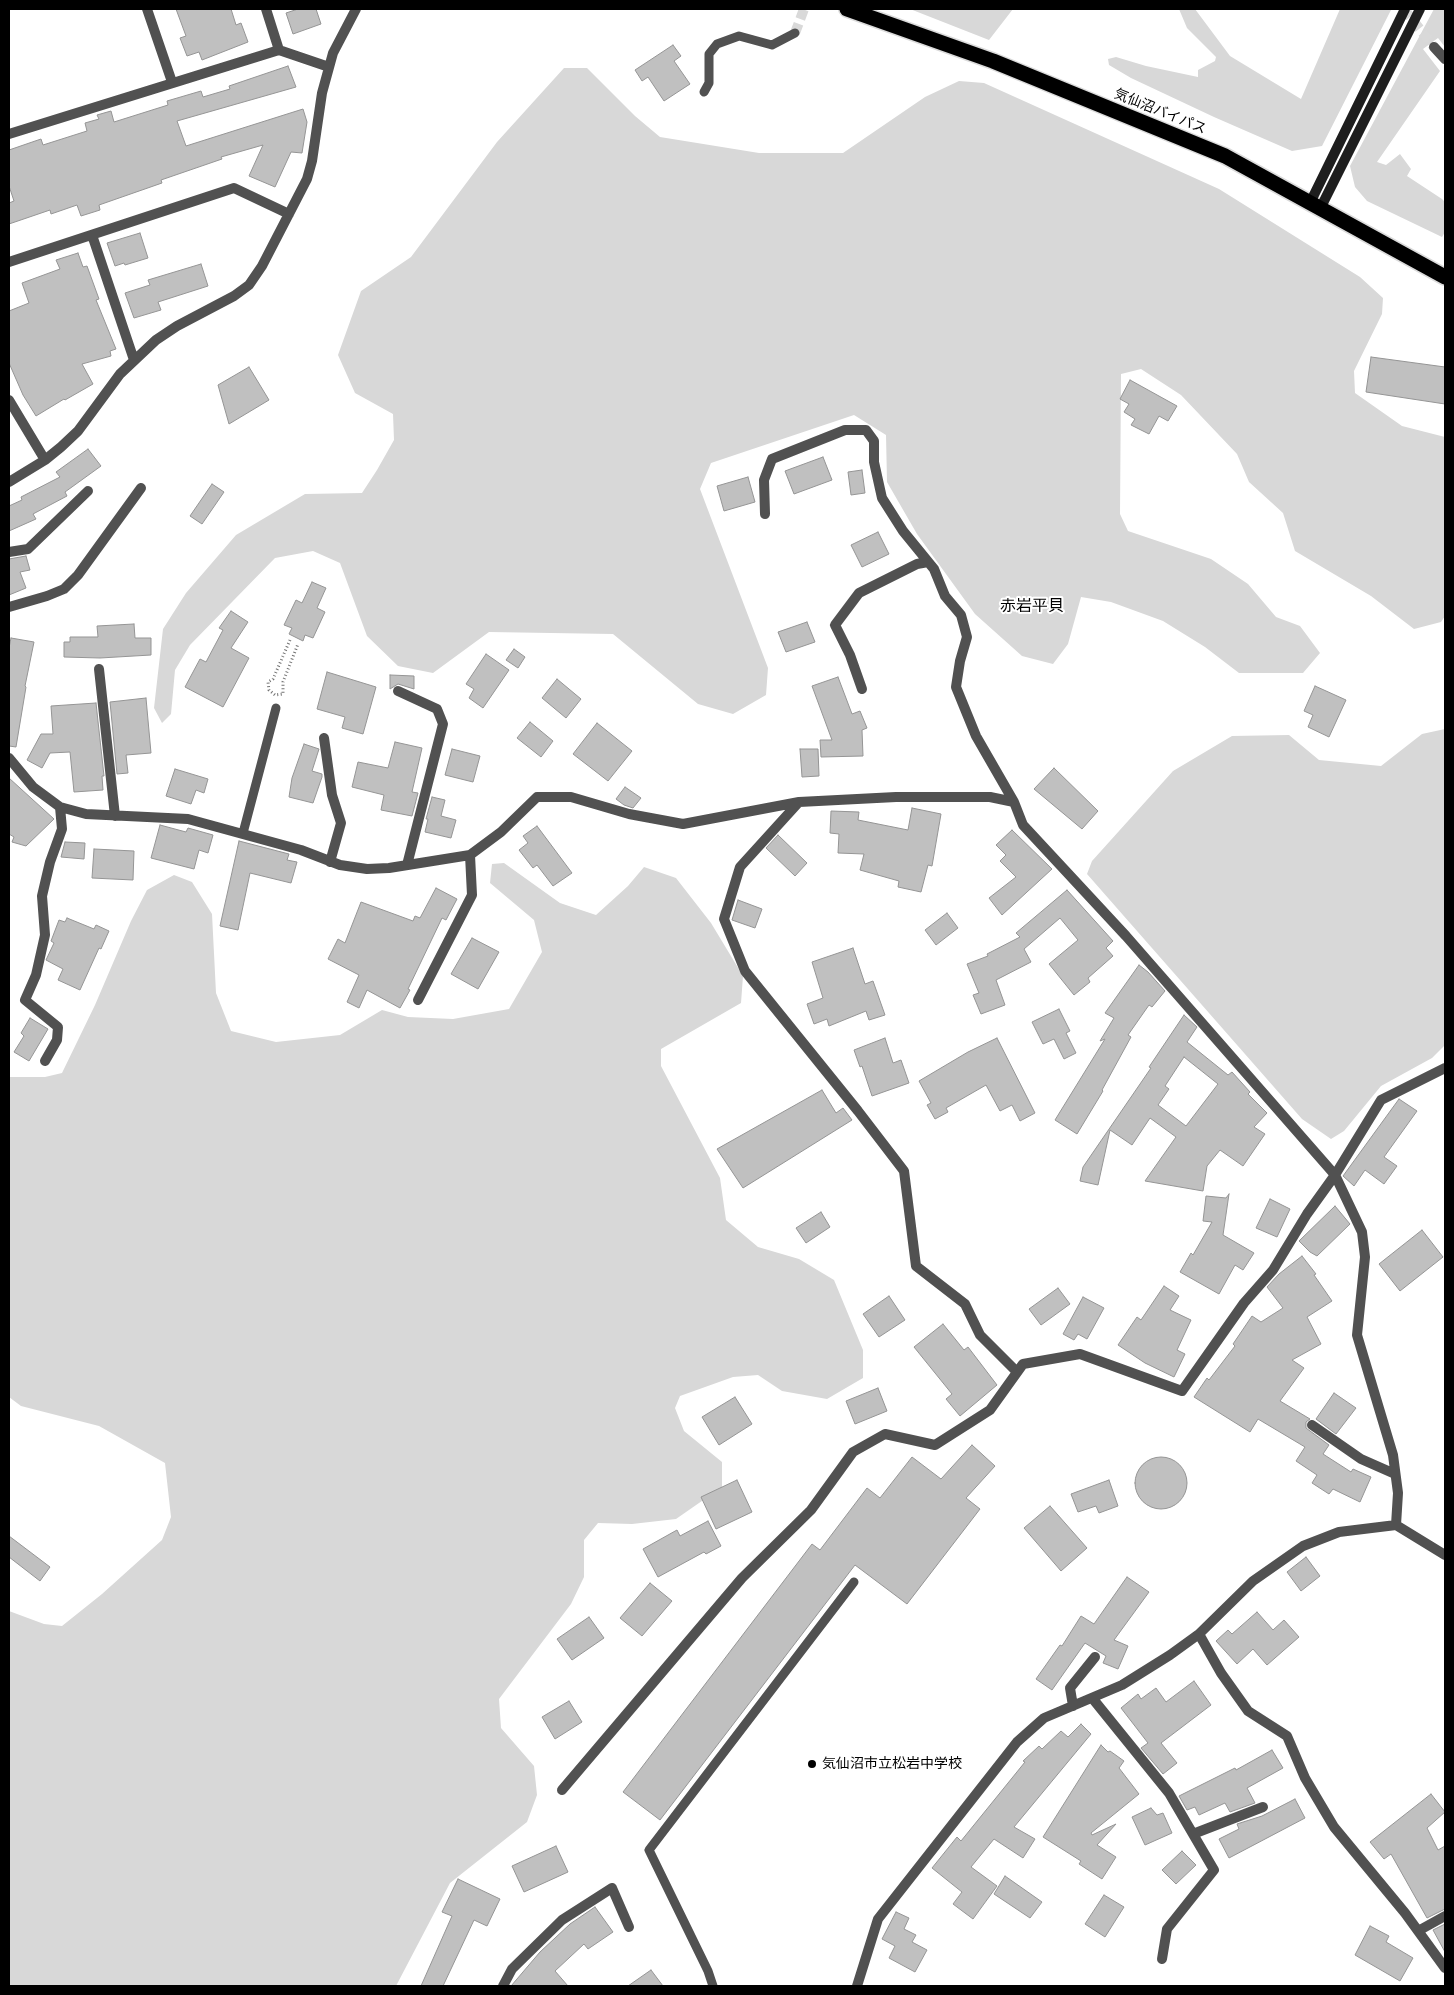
<!DOCTYPE html>
<html>
<head>
<meta charset="utf-8">
<style>
	body { margin:0 }
	#map { position:relative; width:1454px; height:1995px; overflow:hidden; background:#fff; font-family:Signika,sans-serif }
	canvas { display:block }
	.frame { position:absolute; inset:0; border:10px solid #000; pointer-events:none }
</style>
</head>
<body>
<div id="map">
<canvas width="1454" height="1995"></canvas>
<div class="frame"></div>
</div>
<script>
const c = document.querySelector('canvas').getContext('2d');
c.lineJoin = 'round';
function fill(path, color) { c.fillStyle = color; c.fill(path, 'evenodd'); }
const toPath = rows => new Path2D(rows.map(r => 'M' + r).join(''));
function trace(path, color, width, dash) { c.strokeStyle = color; c.lineWidth = width; c.lineCap = dash ? 'butt' : 'round'; c.setLineDash(dash || []); c.stroke(path); }
function label(font, color, halo, rows, align = 'center') {
  c.font = font + ' Signika,"Noto Sans JP",sans-serif'; c.lineWidth = 4; c.setLineDash([]); c.textBaseline = 'middle'; c.strokeStyle = halo; c.fillStyle = color; for (const [text, x, y, turn = 0] of rows) {
    c.save(); c.translate(x, y); c.rotate((+turn || 0) * Math.PI / 180); c.textAlign = isNaN(turn) ? turn : align; if (halo) c.strokeText(text, 0, 0); c.fillText(text, 0, 0); c.restore();
  }
}
fill(toPath([
	[910,9,1013,9,989,40],
	[1179,9,1195,9,1230,56,1301,99,1340,9,1390,9,1391,10,1322,146,1292,151,1214,117,1131,78,1109,65,1108,59,1116,57,1146,66,1198,77,1198,70,1215,61,1216,57,1187,28],
	[1434,9,1445,9,1445,47,1438,38,1423,49,1440,71,1377,162,1386,165,1400,154,1411,169,1407,176,1442,199,1445,202,1445,232,1442,237,1367,201,1355,187,1350,166],
	[564,68,587,68,635,116,660,137,759,153,843,153,925,97,959,81,984,83,1219,189,1360,277,1383,298,1382,314,1354,371,1355,393,1402,426,1445,437,1445,616,1441,622,1414,629,1371,596,1295,551,1283,513,1249,482,1237,454,1181,395,1141,369,1121,374,1120,514,1128,531,1211,559,1248,584,1276,617,1300,626,1320,653,1303,673,1239,673,1205,647,1163,621,1111,602,1081,597,1068,644,1053,664,1022,656,975,614,917,534,887,482,886,435,854,415,711,463,700,489,768,668,766,695,733,714,698,704,613,634,489,632,433,673,398,666,367,636,340,563,313,551,275,558,190,645,175,670,171,714,162,723,154,708,163,629,186,593,236,535,305,494,362,493,377,470,394,440,393,414,355,393,338,355,361,291,411,257,497,142],
	[1445,729,1445,1045,1432,1058,1381,1086,1344,1131,1331,1139,1302,1119,1087,874,1092,861,1173,771,1232,736,1289,735,1319,760,1381,766,1422,734],
	[504,863,560,903,596,915,628,886,644,867,676,878,711,923,743,976,741,1003,661,1049,661,1066,720,1178,726,1220,758,1247,799,1259,834,1280,863,1350,863,1378,827,1399,782,1391,758,1375,733,1377,680,1396,675,1408,684,1431,722,1462,722,1487,676,1519,632,1524,598,1523,584,1540,584,1577,571,1604,499,1699,501,1728,534,1766,537,1795,527,1822,450,1883,396,1986,9,1986,9,1611,44,1624,62,1626,102,1594,162,1540,171,1517,165,1463,99,1426,21,1406,9,1397,9,1077,45,1077,62,1073,95,1005,131,921,147,890,174,875,192,882,212,914,216,993,231,1031,276,1042,340,1035,382,1010,408,1017,453,1019,509,1009,542,952,534,920,490,883,492,864]
]), '#d8d8d8');
const building = toPath([
	[176,9,231,9,236,25,241,23,248,42,202,60,199,52,187,56,180,38,186,36,176,9],
	[298,9,316,9,321,24,293,34,286,13,298,9],
	[673,45,681,56,674,61,690,84,664,101,648,77,642,81,635,70,673,45],
	[288,66,296,87,177,121,186,146,303,109,307,122,302,153,291,152,275,187,249,176,263,145,221,157,222,159,161,180,162,183,99,205,100,210,81,216,77,205,51,214,50,210,9,224,9,203,14,201,9,186,9,150,41,139,43,145,87,131,85,123,99,119,97,115,111,111,114,122,168,105,167,101,201,91,203,97,230,89,229,86,288,66],
	[140,233,148,258,125,265,124,263,115,266,107,243,140,233],
	[78,253,83,267,87,266,99,299,96,300,116,349,110,351,111,356,82,364,93,384,65,400,64,399,36,416,23,395,9,363,9,311,29,303,22,283,60,269,56,260,78,253],
	[201,264,208,286,158,302,161,310,134,318,125,293,150,285,148,280,201,264],
	[1371,357,1445,367,1445,404,1366,392,1371,357],
	[249,367,269,400,229,424,218,385,249,367],
	[1130,380,1177,406,1168,421,1159,416,1149,434,1131,425,1135,419,1124,412,1129,404,1120,399,1130,380],
	[88,449,101,466,65,492,67,496,33,514,36,519,9,531,9,506,22,500,21,497,60,477,56,472,88,449],
	[823,457,832,480,794,494,785,471,823,457],
	[862,470,865,493,851,495,848,472,862,470],
	[748,477,755,502,724,511,717,486,748,477],
	[212,484,224,492,202,524,190,516,212,484],
	[878,532,889,554,862,567,851,545,878,532],
	[26,556,30,570,20,572,26,588,9,595,9,559,26,556],
	[312,582,326,588,317,608,325,612,313,638,305,635,303,641,289,634,292,628,284,625,296,600,302,603,312,582],
	[231,611,248,622,231,648,249,658,223,707,185,687,200,659,206,662,223,630,219,628,231,611],
	[807,622,815,642,786,652,778,632,807,622],
	[134,624,135,638,151,638,151,655,100,658,64,657,64,642,70,642,70,637,98,637,97,626,134,624],
	[11,638,34,642,25,686,26,687,16,747,9,746,9,648,11,638],
	[514,649,525,657,518,668,506,660,514,649],
	[486,654,509,670,483,708,469,698,474,689,466,684,486,654],
	[327,672,376,687,363,734,342,728,345,717,317,709,327,672],
	[390,675,414,676,414,689,398,684,390,689,390,675],
	[838,677,852,714,860,711,867,728,862,730,863,756,821,757,820,740,832,740,812,686,838,677],
	[557,679,581,699,566,718,542,698,557,679],
	[1315,686,1346,700,1329,737,1308,727,1313,715,1304,711,1315,686],
	[146,698,151,753,126,755,128,773,117,774,110,702,146,698],
	[96,703,104,776,102,776,103,790,74,792,70,752,50,753,42,768,27,760,41,734,53,734,51,706,96,703],
	[530,722,553,741,541,757,517,738,530,722],
	[597,723,632,751,608,781,573,754,597,723],
	[395,742,422,748,412,792,418,793,412,816,381,810,384,795,352,787,358,762,388,768,395,742],
	[304,744,319,749,312,771,322,774,322,777,313,803,289,797,292,778,304,744],
	[452,749,480,756,473,782,445,775,452,749],
	[800,749,818,749,819,776,802,777,800,749],
	[1054,768,1098,811,1082,829,1034,789,1054,768],
	[175,769,208,779,204,793,196,790,191,804,166,796,175,769],
	[9,778,54,819,26,846,12,842,14,837,9,834,9,778],
	[625,787,641,798,633,808,624,805,616,799,625,787],
	[432,797,445,800,441,816,456,820,451,838,425,832,428,819,426,819,432,797],
	[912,808,941,814,932,866,928,865,921,892,898,887,899,881,860,870,864,854,838,853,839,834,830,833,831,811,859,812,858,820,908,830,912,808],
	[160,825,186,832,188,828,213,835,208,853,199,850,194,869,151,858,160,825],
	[537,826,572,873,553,886,537,865,533,868,519,850,528,843,523,836,537,826],
	[1012,830,1052,869,1002,915,989,898,1016,877,1000,861,1006,855,996,845,1012,830],
	[778,835,807,863,795,876,766,848,778,835],
	[239,841,289,854,287,860,297,862,291,883,250,873,238,930,220,926,239,841],
	[65,842,85,843,84,859,61,857,65,842],
	[94,849,134,851,133,880,92,878,94,849],
	[436,888,457,899,446,920,442,918,408,989,410,990,400,1008,367,990,359,1008,347,1002,359,975,328,959,338,939,345,943,361,902,413,921,415,916,420,918,436,888],
	[1067,890,1113,941,1106,948,1113,956,1088,978,1090,982,1074,995,1049,964,1078,940,1060,918,1024,949,1031,962,996,980,1005,1005,981,1014,973,995,979,993,967,964,988,956,987,954,1020,937,1016,933,1067,890],
	[738,900,762,909,755,928,732,920,738,900],
	[947,913,958,928,936,945,925,930,947,913],
	[67,918,94,929,96,925,109,931,101,949,99,948,80,990,58,980,63,969,46,960,54,943,51,941,59,920,65,922,67,918],
	[472,938,499,952,478,989,451,974,472,938],
	[853,948,865,984,873,981,885,1015,869,1020,866,1011,829,1026,827,1019,814,1024,807,1004,823,998,812,962,853,948],
	[1139,965,1148,972,1165,991,1152,1007,1149,1005,1128,1035,1131,1037,1102,1090,1103,1091,1077,1134,1055,1120,1105,1039,1100,1041,1114,1018,1105,1013,1139,965],
	[1059,1009,1070,1031,1066,1033,1076,1053,1064,1059,1054,1039,1043,1044,1032,1022,1059,1009],
	[1184,1015,1197,1027,1187,1042,1228,1075,1232,1072,1250,1092,1248,1094,1267,1113,1254,1127,1265,1134,1243,1166,1220,1150,1207,1166,1203,1191,1145,1181,1176,1137,1150,1118,1132,1145,1110,1130,1098,1185,1080,1181,1083,1167,1151,1068,1149,1067,1184,1015],
	[1184,1057,1218,1084,1186,1126,1158,1105,1169,1089,1165,1086,1184,1057],
	[30,1018,48,1029,29,1061,14,1052,24,1036,21,1033,30,1018],
	[885,1038,893,1063,901,1060,909,1083,872,1096,862,1066,860,1067,854,1050,885,1038],
	[997,1038,1035,1113,1020,1121,1012,1105,1000,1111,986,1085,946,1108,948,1112,935,1119,927,1105,931,1103,919,1081,968,1052,997,1038],
	[822,1090,836,1113,843,1108,852,1120,743,1188,717,1149,822,1090],
	[1399,1099,1417,1111,1384,1157,1397,1166,1384,1184,1365,1170,1354,1186,1343,1176,1399,1099],
	[1229,1194,1223,1235,1254,1253,1243,1270,1235,1265,1219,1294,1180,1272,1191,1253,1193,1255,1212,1222,1203,1221,1206,1196,1226,1198,1229,1194],
	[1270,1199,1290,1209,1277,1237,1256,1228,1270,1199],
	[1335,1206,1350,1224,1317,1256,1310,1252,1299,1241,1335,1206],
	[821,1212,830,1227,806,1243,796,1228,821,1212],
	[1422,1230,1443,1257,1400,1291,1379,1264,1422,1230],
	[1302,1256,1316,1274,1314,1275,1332,1301,1307,1317,1321,1344,1292,1360,1304,1368,1280,1401,1310,1419,1306,1422,1306,1428,1329,1445,1323,1454,1351,1472,1353,1469,1371,1477,1360,1502,1333,1489,1329,1494,1312,1483,1317,1475,1296,1461,1305,1447,1258,1419,1250,1432,1194,1397,1207,1378,1209,1380,1235,1346,1233,1344,1252,1316,1261,1322,1283,1308,1267,1287,1279,1274,1302,1256],
	[1164,1286,1179,1296,1170,1310,1191,1320,1177,1350,1185,1354,1174,1377,1145,1363,1118,1345,1137,1317,1141,1320,1164,1286],
	[1058,1288,1070,1304,1041,1325,1029,1309,1058,1288],
	[889,1296,905,1320,879,1337,863,1314,889,1296],
	[1083,1297,1104,1308,1087,1339,1078,1334,1074,1340,1063,1334,1083,1297],
	[943,1324,964,1350,968,1347,997,1385,960,1416,946,1399,952,1394,914,1347,943,1324],
	[878,1388,887,1411,855,1424,846,1401,878,1388],
	[1334,1393,1356,1408,1336,1434,1316,1419,1334,1393],
	[735,1397,752,1424,719,1445,702,1417,735,1397],
	[972,1445,995,1466,966,1498,980,1509,907,1604,855,1565,660,1820,623,1792,812,1544,820,1550,867,1488,880,1498,912,1457,941,1479,972,1445],
	'1135 1483a26 26 0 1 1 52 0a26 26 0 1 1-52 0Z',
	[737,1480,752,1512,716,1529,701,1497,737,1480],
	[1109,1480,1118,1506,1099,1513,1096,1506,1078,1512,1071,1494,1109,1480],
	[1050,1506,1087,1548,1061,1571,1024,1528,1050,1506],
	[708,1521,721,1546,706,1554,704,1552,658,1577,643,1549,677,1530,680,1536,708,1521],
	[9,1536,50,1567,40,1581,9,1557,9,1536],
	[1306,1557,1320,1576,1301,1591,1287,1572,1306,1557],
	[1127,1577,1149,1592,1114,1640,1128,1646,1118,1669,1103,1663,1106,1656,1085,1643,1052,1690,1036,1679,1060,1645,1062,1646,1081,1616,1094,1624,1127,1577],
	[650,1583,672,1601,642,1636,620,1618,650,1583],
	[1257,1612,1273,1630,1284,1620,1299,1637,1267,1665,1253,1649,1237,1664,1216,1641,1228,1630,1232,1634,1257,1612],
	[589,1617,604,1638,572,1660,557,1639,589,1617],
	[1194,1681,1211,1705,1161,1743,1177,1763,1163,1774,1141,1748,1148,1743,1121,1708,1138,1694,1141,1699,1156,1688,1166,1702,1194,1681],
	[569,1701,582,1722,555,1739,542,1717,569,1701],
	[1081,1724,1091,1734,1014,1827,1035,1839,1023,1858,994,1839,971,1867,997,1886,973,1919,953,1904,962,1892,932,1868,957,1837,961,1841,1025,1762,1023,1761,1039,1746,1042,1749,1061,1731,1068,1737,1081,1724],
	[1101,1745,1108,1752,1110,1751,1124,1761,1119,1768,1139,1794,1091,1833,1092,1835,1116,1824,1097,1845,1116,1857,1102,1879,1079,1864,1081,1861,1043,1837,1101,1745],
	[1272,1750,1283,1768,1247,1788,1255,1803,1230,1812,1225,1803,1199,1815,1195,1807,1187,1810,1179,1796,1235,1768,1236,1770,1272,1750],
	[1431,1794,1445,1812,1427,1828,1438,1850,1445,1846,1445,1909,1427,1918,1391,1854,1384,1859,1370,1842,1431,1794],
	[1295,1799,1305,1818,1229,1858,1219,1839,1239,1829,1237,1824,1262,1816,1295,1799],
	[1151,1808,1157,1815,1163,1813,1172,1833,1145,1845,1132,1817,1151,1808],
	[556,1846,568,1872,524,1892,512,1866,556,1846],
	[1182,1851,1196,1865,1176,1884,1162,1870,1182,1851],
	[1005,1876,1042,1902,1030,1918,994,1894,1005,1876],
	[458,1879,500,1899,487,1926,474,1920,443,1986,421,1986,452,1916,442,1912,458,1879],
	[1104,1895,1124,1907,1105,1937,1085,1924,1104,1895],
	[595,1907,613,1932,588,1949,584,1944,555,1971,568,1986,511,1986,540,1952,570,1924,595,1907],
	[896,1912,909,1918,904,1929,916,1935,912,1942,927,1950,915,1972,889,1958,895,1946,882,1939,896,1912],
	[1445,1924,1445,1952,1433,1930,1445,1924],
	[1370,1926,1389,1936,1386,1942,1413,1958,1400,1981,1355,1955,1370,1926],
	[651,1970,663,1986,628,1986,651,1970]
]);
fill(building, '#c0c0c0');
trace(building, '#959595', 1);
trace(toPath([
	[1404,9,1434,47],
	[795,33,804,9]
]), '#d9d9d9', 10, [10, 5]);
const highway = toPath([
	[847,9,993,61,1225,156,1445,277]
]);
trace(highway, '#dbdbdb', 18);
trace(toPath([
	[290,640,273,679,268,682,269,690,275,695,283,694,283,682,298,644]
]), '#737373', 3, [1, 2.5]);
trace(toPath([
	[704,92,709,83,709,54,717,44,739,36,772,45,795,33],
	[243,833,276,708],
	[713,1986,708,1971,649,1850,854,1582]
]), '#515151', 9);
trace(toPath([
	[147,9,172,82],
	[266,9,279,50],
	[1434,47,1445,59],
	[9,134,279,50,329,67],
	[92,235,134,360],
	[9,262,234,188,289,214],
	[9,400,45,460],
	[9,482,45,460,61,447,78,431,120,374,156,340,177,326,234,296,249,285,262,266,307,179,312,161,322,93,333,53,356,9],
	[765,514,764,480,772,459,845,430,866,430,874,441,874,462,882,498,903,531,934,569,945,596,961,615,967,637,960,661,956,687,976,736,1014,802],
	[9,552,28,549,88,491],
	[9,607,47,596,64,589,78,575,141,488],
	[99,669,115,816],
	[862,689,850,655,835,625,859,593,917,564,928,562],
	[398,691,437,709,443,724,407,865],
	[324,738,332,795,341,823,330,862],
	[9,758,33,787,60,807,86,814,188,819,301,850,340,865,367,869,389,868,470,855,501,832,537,797,571,797,629,814,683,824,799,802,896,797,990,797,1014,802,1023,825,1126,936,1335,1175,1307,1214,1273,1270,1244,1303,1182,1391,1080,1354,1023,1364,990,1410,935,1445,885,1434,853,1452,811,1510,742,1578,562,1790],
	[799,802,740,867,724,919,745,971,858,1111,904,1171,916,1266,965,1304,980,1335,1017,1372],
	[418,1000,472,895,470,855],
	[45,1061,57,1040,58,1027,25,1000,36,975,45,935,42,896,50,862,62,829,60,807],
	[1312,1425,1361,1459,1395,1474],
	[1396,1525,1398,1493,1393,1455,1357,1335,1365,1257,1362,1232,1335,1175,1381,1100,1445,1068],
	[1199,1634,1221,1673,1248,1711,1287,1736,1305,1778,1334,1827,1405,1913,1445,1968],
	[1093,1699,1169,1793,1214,1870,1167,1929,1162,1959],
	[1073,1706,1070,1688,1095,1657],
	[1193,1834,1263,1807],
	[1418,1931,1445,1916],
	[503,1986,512,1969,562,1920,612,1888,629,1927],
	[857,1986,878,1919,1017,1742,1044,1718,1122,1685,1170,1655,1199,1634,1253,1581,1303,1546,1339,1532,1396,1525,1445,1555]
]), '#515151', 10);
trace(toPath([
	[1310,203,1405,9],
	[1320,209,1420,9]
]), '#1e1e1e', 10);
trace(highway, '#000', 15);
for (const [x, y, r, color] of [
	[812,1764,5,"#000"]
]) { const dot = new Path2D(); dot.arc(x, y, r, 0, 2 * Math.PI); c.fillStyle = color; c.fill(dot); trace(dot, '#fff', 2); }
label('14px', '#000', '#fff', [
	["気仙沼バイパス",1160,112,22]
]);
label('14px', '#000', '#fff', [
	["気仙沼市立松岩中学校",822,1764]
], 'left');
label('16px', '#000', '#fff', [
	["赤岩平貝",1032,607]
]);
</script>
</body>
</html>
